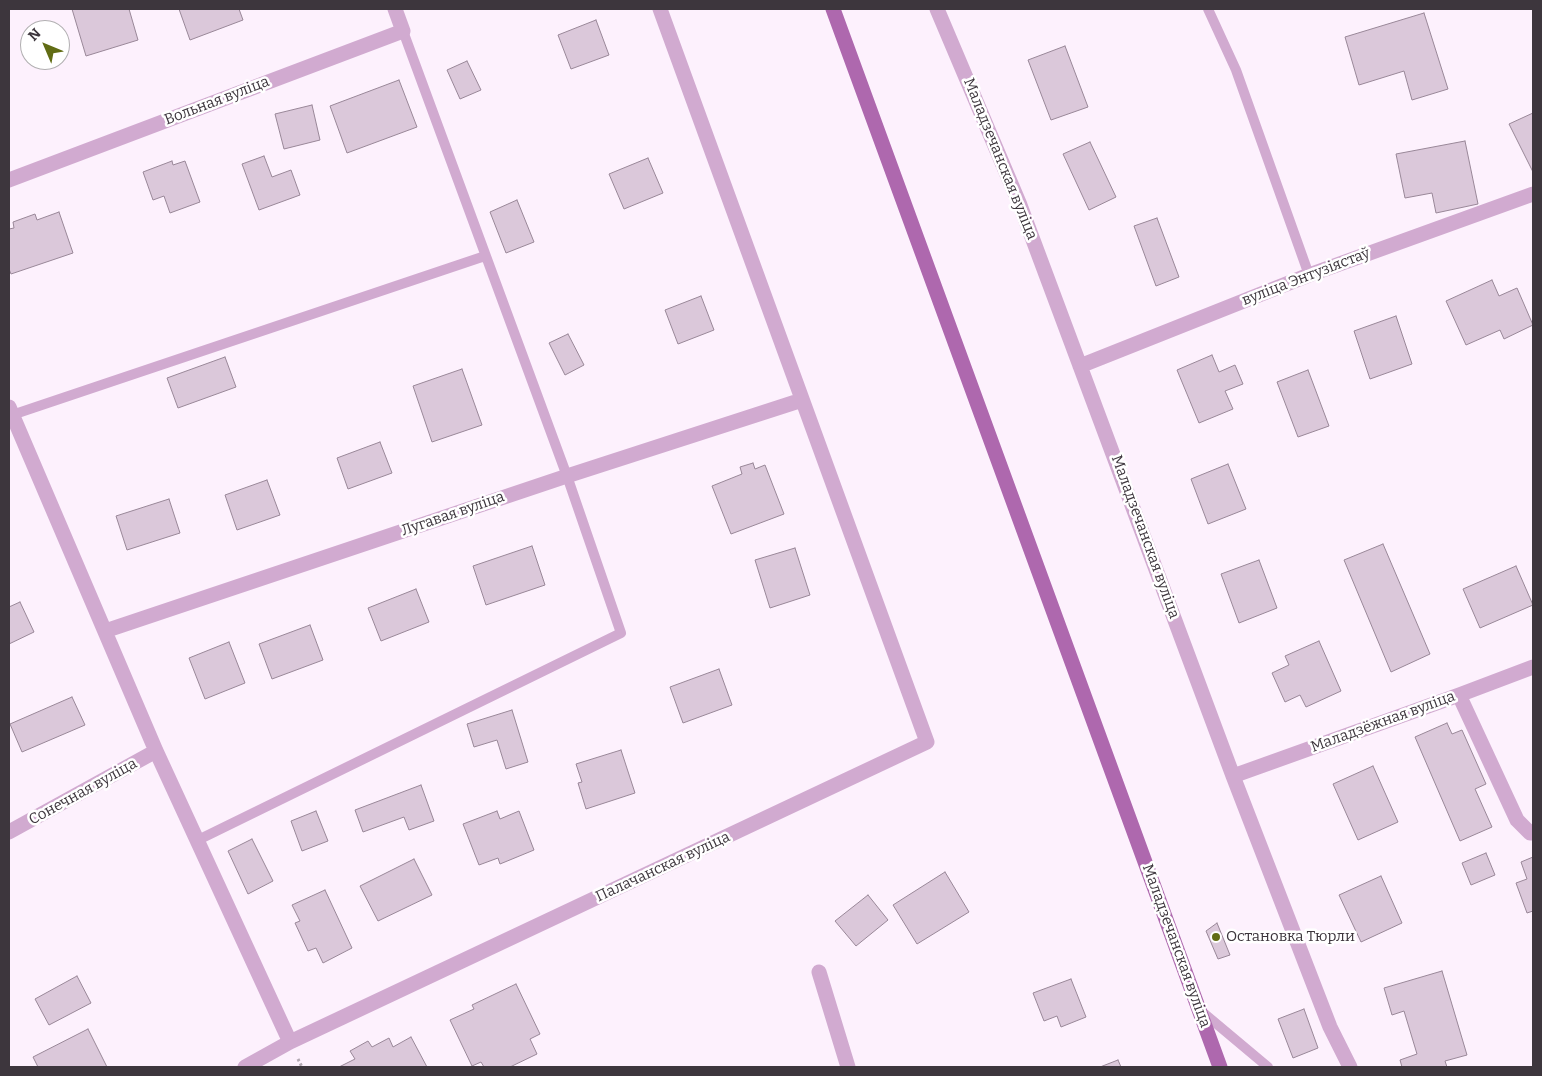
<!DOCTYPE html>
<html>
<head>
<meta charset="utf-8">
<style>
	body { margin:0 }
	#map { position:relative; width:1542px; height:1076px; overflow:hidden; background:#fdf1fd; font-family:Bitter,serif }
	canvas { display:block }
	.frame { position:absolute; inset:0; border:10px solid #3d363d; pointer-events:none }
	.north { position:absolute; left:20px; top:20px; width:50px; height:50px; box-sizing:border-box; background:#fff; border:1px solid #b1afb1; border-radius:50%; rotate:315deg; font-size:14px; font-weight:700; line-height:20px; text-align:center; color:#3d363d }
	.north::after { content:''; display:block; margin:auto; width:18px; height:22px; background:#616c14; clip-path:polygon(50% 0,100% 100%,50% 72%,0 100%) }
</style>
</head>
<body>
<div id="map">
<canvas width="1542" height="1076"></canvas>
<div class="frame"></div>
<div class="north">N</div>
</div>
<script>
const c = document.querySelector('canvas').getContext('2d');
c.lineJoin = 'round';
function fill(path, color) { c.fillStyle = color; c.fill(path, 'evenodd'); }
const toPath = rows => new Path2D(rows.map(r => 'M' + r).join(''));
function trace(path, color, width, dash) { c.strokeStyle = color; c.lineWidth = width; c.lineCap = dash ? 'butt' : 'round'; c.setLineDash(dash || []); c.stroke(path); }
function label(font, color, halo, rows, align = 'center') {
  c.font = font + ' Bitter,serif'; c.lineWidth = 5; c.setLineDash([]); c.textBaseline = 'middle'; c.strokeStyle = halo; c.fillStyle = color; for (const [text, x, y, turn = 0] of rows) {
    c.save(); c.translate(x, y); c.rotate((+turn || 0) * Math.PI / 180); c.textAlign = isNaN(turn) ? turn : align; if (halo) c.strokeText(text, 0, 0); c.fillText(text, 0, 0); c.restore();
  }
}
const building = toPath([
	[72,9,129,9,138,40,86,56,72,9],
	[179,9,239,9,243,20,190,40,179,9],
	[1424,13,1448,89,1412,100,1404,71,1359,85,1345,37,1424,13],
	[596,20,609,55,571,69,558,35,596,20],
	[1065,46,1088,107,1051,120,1028,60,1065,46],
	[467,61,481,90,460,99,447,70,467,61],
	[399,80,417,127,347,153,330,106,399,80],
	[312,105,320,140,284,149,275,114,312,105],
	[1533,113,1533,172,1509,124,1533,113],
	[1465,141,1478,204,1436,213,1432,193,1405,198,1396,154,1465,141],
	[1090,142,1116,197,1089,210,1063,154,1090,142],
	[264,156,272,177,291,170,300,195,259,210,242,164,264,156],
	[648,158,663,193,624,209,609,174,648,158],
	[172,161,173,165,185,161,200,202,170,213,164,196,153,200,143,172,172,161],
	[517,200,534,242,506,253,490,212,517,200],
	[59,212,73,253,11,274,9,269,9,229,14,228,13,222,35,214,37,220,59,212],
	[1157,218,1179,277,1156,286,1134,226,1157,218],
	[1492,280,1499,296,1517,288,1533,325,1504,339,1500,330,1466,345,1446,301,1492,280],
	[701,296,714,330,678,344,665,310,701,296],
	[1396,316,1412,364,1370,379,1354,331,1396,316],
	[568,334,584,365,565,375,549,343,568,334],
	[1212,355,1219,372,1235,365,1243,384,1225,391,1233,409,1199,423,1177,370,1212,355],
	[225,357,236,387,178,408,167,378,225,357],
	[462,369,482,425,432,442,413,386,462,369],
	[1308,370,1329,426,1298,437,1277,382,1308,370],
	[380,442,392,473,348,489,337,458,380,442],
	[753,463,755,469,765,465,784,514,731,534,712,486,742,474,740,467,753,463],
	[1228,464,1246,509,1208,524,1191,479,1228,464],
	[267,480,280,515,237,530,225,495,267,480],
	[169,499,180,533,127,550,116,516,169,499],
	[1383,544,1430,654,1391,672,1344,560,1383,544],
	[532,546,545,585,486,605,473,566,532,546],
	[795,548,810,595,770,608,755,560,795,548],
	[1259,560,1277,608,1239,623,1221,574,1259,560],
	[1516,566,1533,605,1480,628,1463,589,1516,566],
	[416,589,429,622,381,641,368,608,416,589],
	[20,602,34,632,9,644,9,607,20,602],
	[310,625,323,660,272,679,259,644,310,625],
	[1319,641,1341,691,1306,707,1300,695,1285,702,1272,673,1289,665,1285,656,1319,641],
	[229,642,245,683,205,699,189,658,229,642],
	[719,669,732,705,683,723,670,687,719,669],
	[72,697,85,725,22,752,10,724,72,697],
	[512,710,528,762,506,769,497,740,474,747,467,724,512,710],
	[1447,723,1452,734,1462,730,1486,784,1475,789,1492,827,1460,841,1415,737,1447,723],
	[621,750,635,793,586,809,578,783,582,782,576,764,621,750],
	[1373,766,1398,822,1358,840,1333,784,1373,766],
	[421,785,434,821,409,830,404,817,363,832,355,810,421,785],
	[316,811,328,841,302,851,291,821,316,811],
	[497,811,500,819,519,811,534,850,500,864,498,858,479,865,463,824,497,811],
	[252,839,273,881,248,894,228,851,252,839],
	[1486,853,1495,875,1471,885,1462,863,1486,853],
	[1533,857,1533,911,1527,913,1516,883,1527,879,1521,862,1533,857],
	[414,859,432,895,378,921,360,886,414,859],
	[945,872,969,912,917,944,893,905,945,872],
	[1381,876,1402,923,1361,942,1339,895,1381,876],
	[325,890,352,948,323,963,316,948,308,951,295,923,300,921,292,905,325,890],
	[868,895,888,920,856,946,835,921,868,895],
	[1217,923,1230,955,1218,959,1206,931,1217,923],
	[1442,971,1467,1055,1445,1061,1447,1067,1402,1067,1400,1060,1417,1054,1404,1011,1392,1015,1384,988,1442,971],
	[77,976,91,1003,49,1025,35,999,77,976],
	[1071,979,1086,1017,1061,1027,1057,1016,1044,1021,1033,993,1071,979],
	[516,984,540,1034,530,1039,537,1054,510,1067,484,1067,481,1062,472,1066,450,1020,474,1009,472,1005,516,984],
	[1304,1009,1318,1048,1293,1058,1278,1019,1304,1009],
	[88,1029,107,1067,38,1067,33,1057,88,1029],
	[411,1037,427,1067,339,1067,355,1059,350,1051,368,1041,372,1047,389,1038,393,1047,411,1037],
	[1118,1060,1121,1067,1100,1067,1118,1060]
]);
fill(building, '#dbc8da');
trace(building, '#998798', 1);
trace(toPath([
	[298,1059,302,1067]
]), '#b2a8b2', 3, [2.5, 2.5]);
trace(toPath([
	[1208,9,1236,70,1309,275],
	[12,415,485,256],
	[198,840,621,633,567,476,403,31],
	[1200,1010,1268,1067]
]), '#d1aad0', 10);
trace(toPath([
	[937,9,1020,205,1233,776,1330,1027,1350,1067],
	[9,180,403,31,395,9],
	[1080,366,1309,275,1533,194],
	[9,407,156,751,290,1042],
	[105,631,567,476,802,400],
	[1459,695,1517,820,1530,833,1533,833],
	[1233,776,1459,695,1533,667],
	[9,832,156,751],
	[819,972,848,1067],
	[245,1067,290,1042,927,742,660,9]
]), '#d1aad0', 15);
trace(toPath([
	[833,9,1220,1067]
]), '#ae68ae', 15);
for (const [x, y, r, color] of [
	[1216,937,5,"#616c14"]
]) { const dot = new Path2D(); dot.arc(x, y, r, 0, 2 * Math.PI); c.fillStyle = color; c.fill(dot); trace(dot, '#fff', 2); }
label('15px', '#3d363d', '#fff', [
	["Вольная вуліца",217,101,-21],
	["Маладзечанская вуліца",1000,159,68],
	["вуліца Энтузіястаў",1306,277,-21],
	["Лугавая вуліца",453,514,-19],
	["Маладзечанская вуліца",1145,537,70],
	["Маладзёжная вуліца",1383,722,-20],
	["Сонечная вуліца",83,792,-29],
	["Палачанская вуліца",663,867,-25],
	["Маладзечанская вуліца",1176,946,70]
]);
label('15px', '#3d363d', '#fff', [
	["Остановка Тюрли",1226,937]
], 'left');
</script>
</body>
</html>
